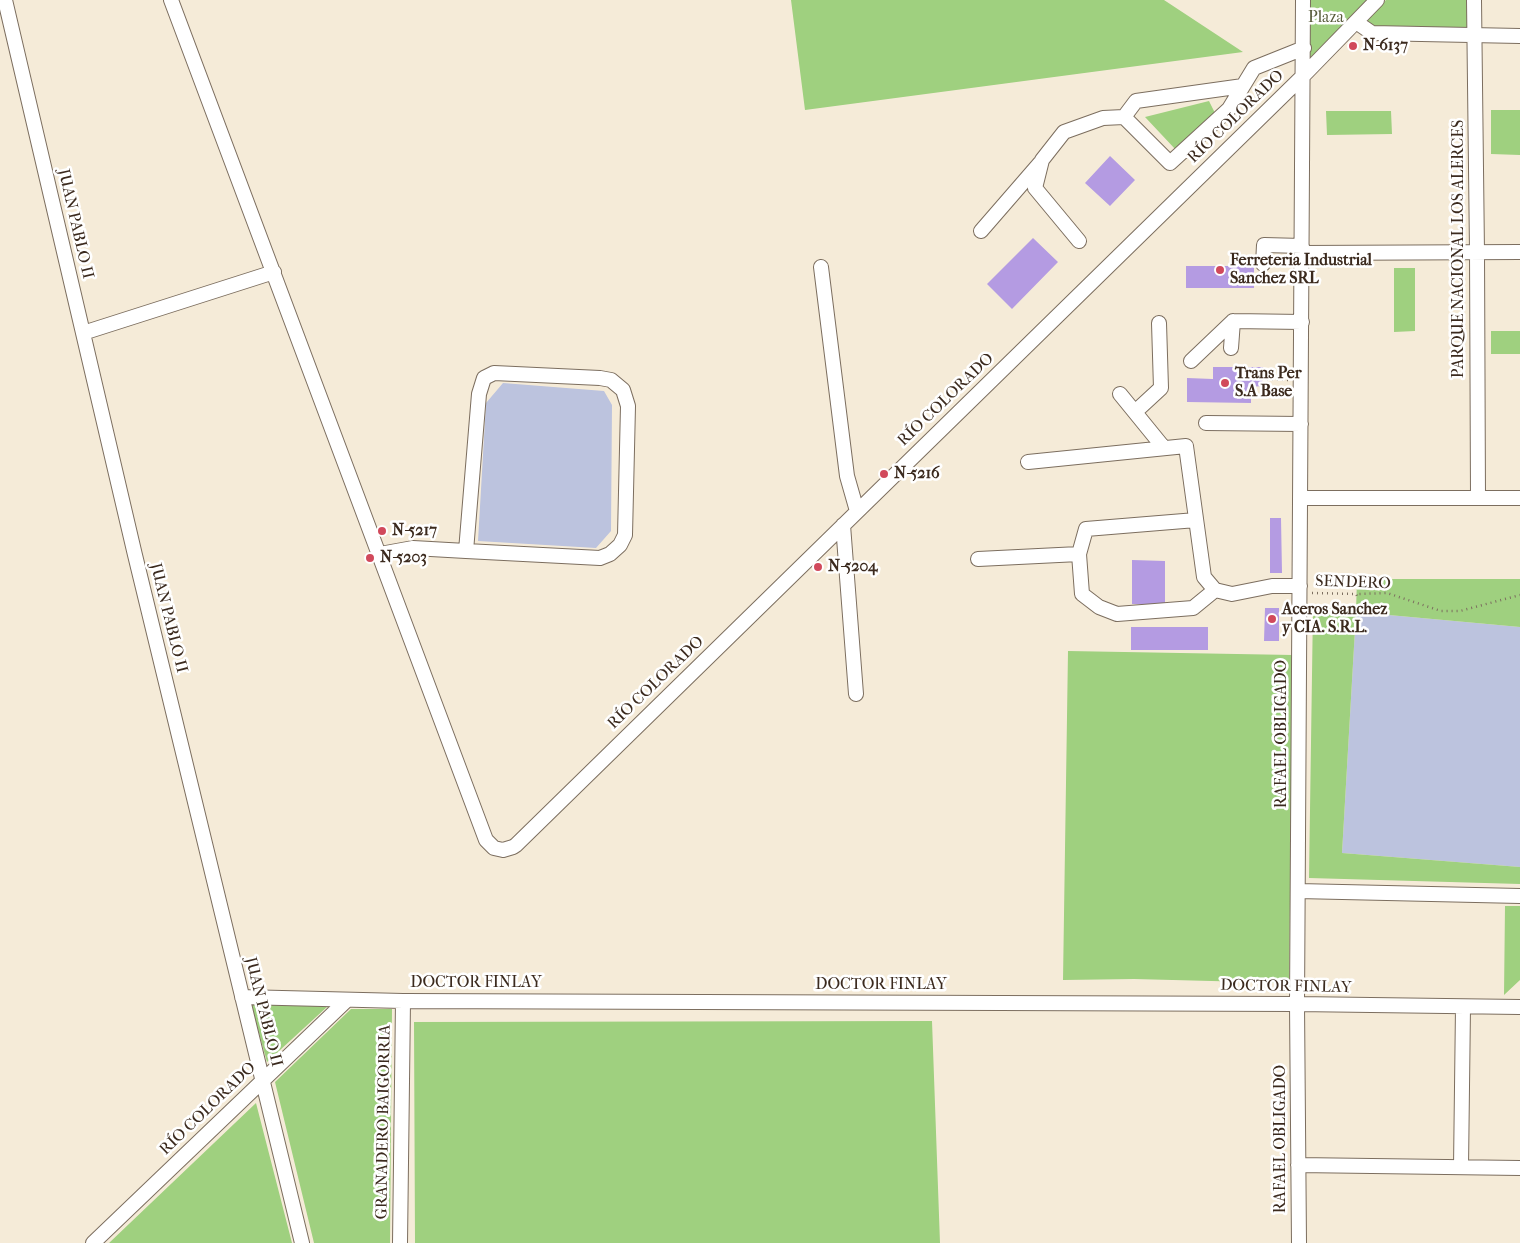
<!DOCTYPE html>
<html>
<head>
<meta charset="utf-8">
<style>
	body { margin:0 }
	canvas { display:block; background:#f5ebd8 }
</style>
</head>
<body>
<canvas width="1520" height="1243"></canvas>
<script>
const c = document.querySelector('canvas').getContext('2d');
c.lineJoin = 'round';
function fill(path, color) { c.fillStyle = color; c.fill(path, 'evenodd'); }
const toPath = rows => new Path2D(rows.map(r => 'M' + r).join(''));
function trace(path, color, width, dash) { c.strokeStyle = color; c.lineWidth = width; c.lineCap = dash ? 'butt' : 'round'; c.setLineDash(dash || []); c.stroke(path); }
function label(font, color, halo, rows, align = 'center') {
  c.font = font + ' "IM FELL French Canon",serif'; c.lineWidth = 5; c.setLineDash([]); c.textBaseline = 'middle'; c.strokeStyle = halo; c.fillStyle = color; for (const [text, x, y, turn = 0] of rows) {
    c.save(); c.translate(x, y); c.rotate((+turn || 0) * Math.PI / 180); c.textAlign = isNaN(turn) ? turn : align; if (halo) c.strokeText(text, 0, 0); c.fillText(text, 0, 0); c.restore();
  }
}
fill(toPath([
	[503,383,604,391,612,405,611,531,596,548,478,541,486,403],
	[1356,612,1520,627,1520,867,1342,853]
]), '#bcc3de');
fill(toPath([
	[791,0,1164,0,1243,52,805,110],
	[1308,0,1369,0,1308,60],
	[1386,0,1469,0,1470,31,1372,29,1364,22],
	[1209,101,1215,113,1176,150,1145,117],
	[1491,110,1520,110,1520,155,1491,154],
	[1326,111,1391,111,1392,134,1327,135],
	[1394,268,1415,268,1415,331,1394,332],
	[1491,331,1520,331,1520,354,1491,354],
	[1357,579,1520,579,1520,627,1356,612,1342,853,1520,867,1520,884,1309,878,1313,607,1356,611],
	[1068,651,1293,655,1289,983,1134,979,1063,980],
	[1505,906,1520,906,1520,980,1504,995],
	[251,1004,328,1006,267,1062],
	[351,1009,392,1009,390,1243,314,1243,275,1082],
	[932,1021,940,1243,415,1243,414,1022],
	[256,1103,292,1243,109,1243]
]), '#9fd07f');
fill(toPath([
	[1110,156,1135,180,1110,206,1085,183],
	[1033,238,1058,262,1012,309,987,284],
	[1231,255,1254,255,1254,288,1186,288,1186,266,1231,266],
	[1213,367,1263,367,1262,386,1251,387,1251,403,1187,402,1187,378,1213,379],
	[1270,518,1281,518,1282,573,1270,573],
	[1132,560,1165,561,1165,605,1132,604],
	[1265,608,1279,608,1279,641,1264,641],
	[1131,627,1208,627,1208,650,1131,650]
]), '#b49be2');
const minor = toPath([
	[5,0,135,555,302,1243],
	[171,0,486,840,494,848,503,850,513,847,516,845,1304,75,1377,0],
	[1474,0,1477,252,1478,498],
	[1356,22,1372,33,1520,36],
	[1243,86,1136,101,1124,117,1170,163,1229,109,1254,68,1304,48],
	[981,231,1040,163],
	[1079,241,1035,188,1042,160,1064,132,1103,118,1124,117],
	[1302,253,1520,252],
	[1263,264,1264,245,1302,246],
	[821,267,847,476,857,511],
	[83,333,274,272],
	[1231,348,1233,321,1302,322],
	[1191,361,1233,321],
	[1120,394,1164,448],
	[1135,412,1161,388,1159,323],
	[1206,423,1301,424],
	[1028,462,1186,446,1204,577,1215,590,1232,594,1272,586,1300,586],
	[1301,498,1520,498],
	[843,525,856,694],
	[380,554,413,548,466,551,600,558,610,554,620,545,625,535,628,406,623,390,611,380,600,378,494,373,484,378,479,394,466,551],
	[1079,554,1082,594,1099,607,1117,614,1193,608,1215,590],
	[978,559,1079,554,1086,529,1196,520],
	[1298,891,1520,896],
	[242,997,403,1001,1297,1004,1520,1007],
	[1298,1165,1520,1168],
	[1461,1167,1463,1007],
	[93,1243,347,1000],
	[400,1243,403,1001],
	[1299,1243,1297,1004,1303,0]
]);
trace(minor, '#7c6e5f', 16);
trace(toPath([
	[1273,275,1287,275],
	[1262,379,1288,380],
	[1312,593,1356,594,1357,596,1358,594,1387,593,1441,611,1460,611,1520,595]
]), '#7c6e5f', 2.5, [1, 4]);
trace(minor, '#fff', 14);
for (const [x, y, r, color] of [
	[1353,46,5,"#d1495b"],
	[1220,270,5,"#d1495b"],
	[1225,383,5,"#d1495b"],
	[884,474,5,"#d1495b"],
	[382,531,5,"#d1495b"],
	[370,558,5,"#d1495b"],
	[818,567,5,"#d1495b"],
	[1272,619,5,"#d1495b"]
]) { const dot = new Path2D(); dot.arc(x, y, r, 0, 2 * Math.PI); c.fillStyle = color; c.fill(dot); trace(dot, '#fff', 2); }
label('16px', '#595c3b', '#fff', [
	["Plaza",1326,18]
]);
label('bold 16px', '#3b2a1e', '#fff', [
	["N-6137",1363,46],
	["Ferreteria Industrial",1230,261],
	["Sanchez SRL",1230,279],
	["Trans Per",1235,374],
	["S.A Base",1235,392],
	["N-5216",894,474],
	["N-5217",392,531],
	["N-5203",380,558],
	["N-5204",828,567],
	["Aceros Sanchez",1282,610],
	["y CIA. S.R.L.",1282,628]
], 'left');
label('16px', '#3b2a1e', '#fff', [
	["RÍO COLORADO",1236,117,-44],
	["JUAN PABLO II",75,224,77],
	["PARQUE NACIONAL LOS ALERCES",1459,249,-90],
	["RÍO COLORADO",946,400,-44],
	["SENDERO",1353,583,2],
	["JUAN PABLO II",168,618,76],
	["RÍO COLORADO",656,683,-44],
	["RAFAEL OBLIGADO",1282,734,-90],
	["DOCTOR FINLAY",476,983],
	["DOCTOR FINLAY",881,985],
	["DOCTOR FINLAY",1286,987,1],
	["JUAN PABLO II",263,1012,76],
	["RÍO COLORADO",208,1109,-44],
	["GRANADERO BAIGORRIA",384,1122,-89],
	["RAFAEL OBLIGADO",1281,1139,-90]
]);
</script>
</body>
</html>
